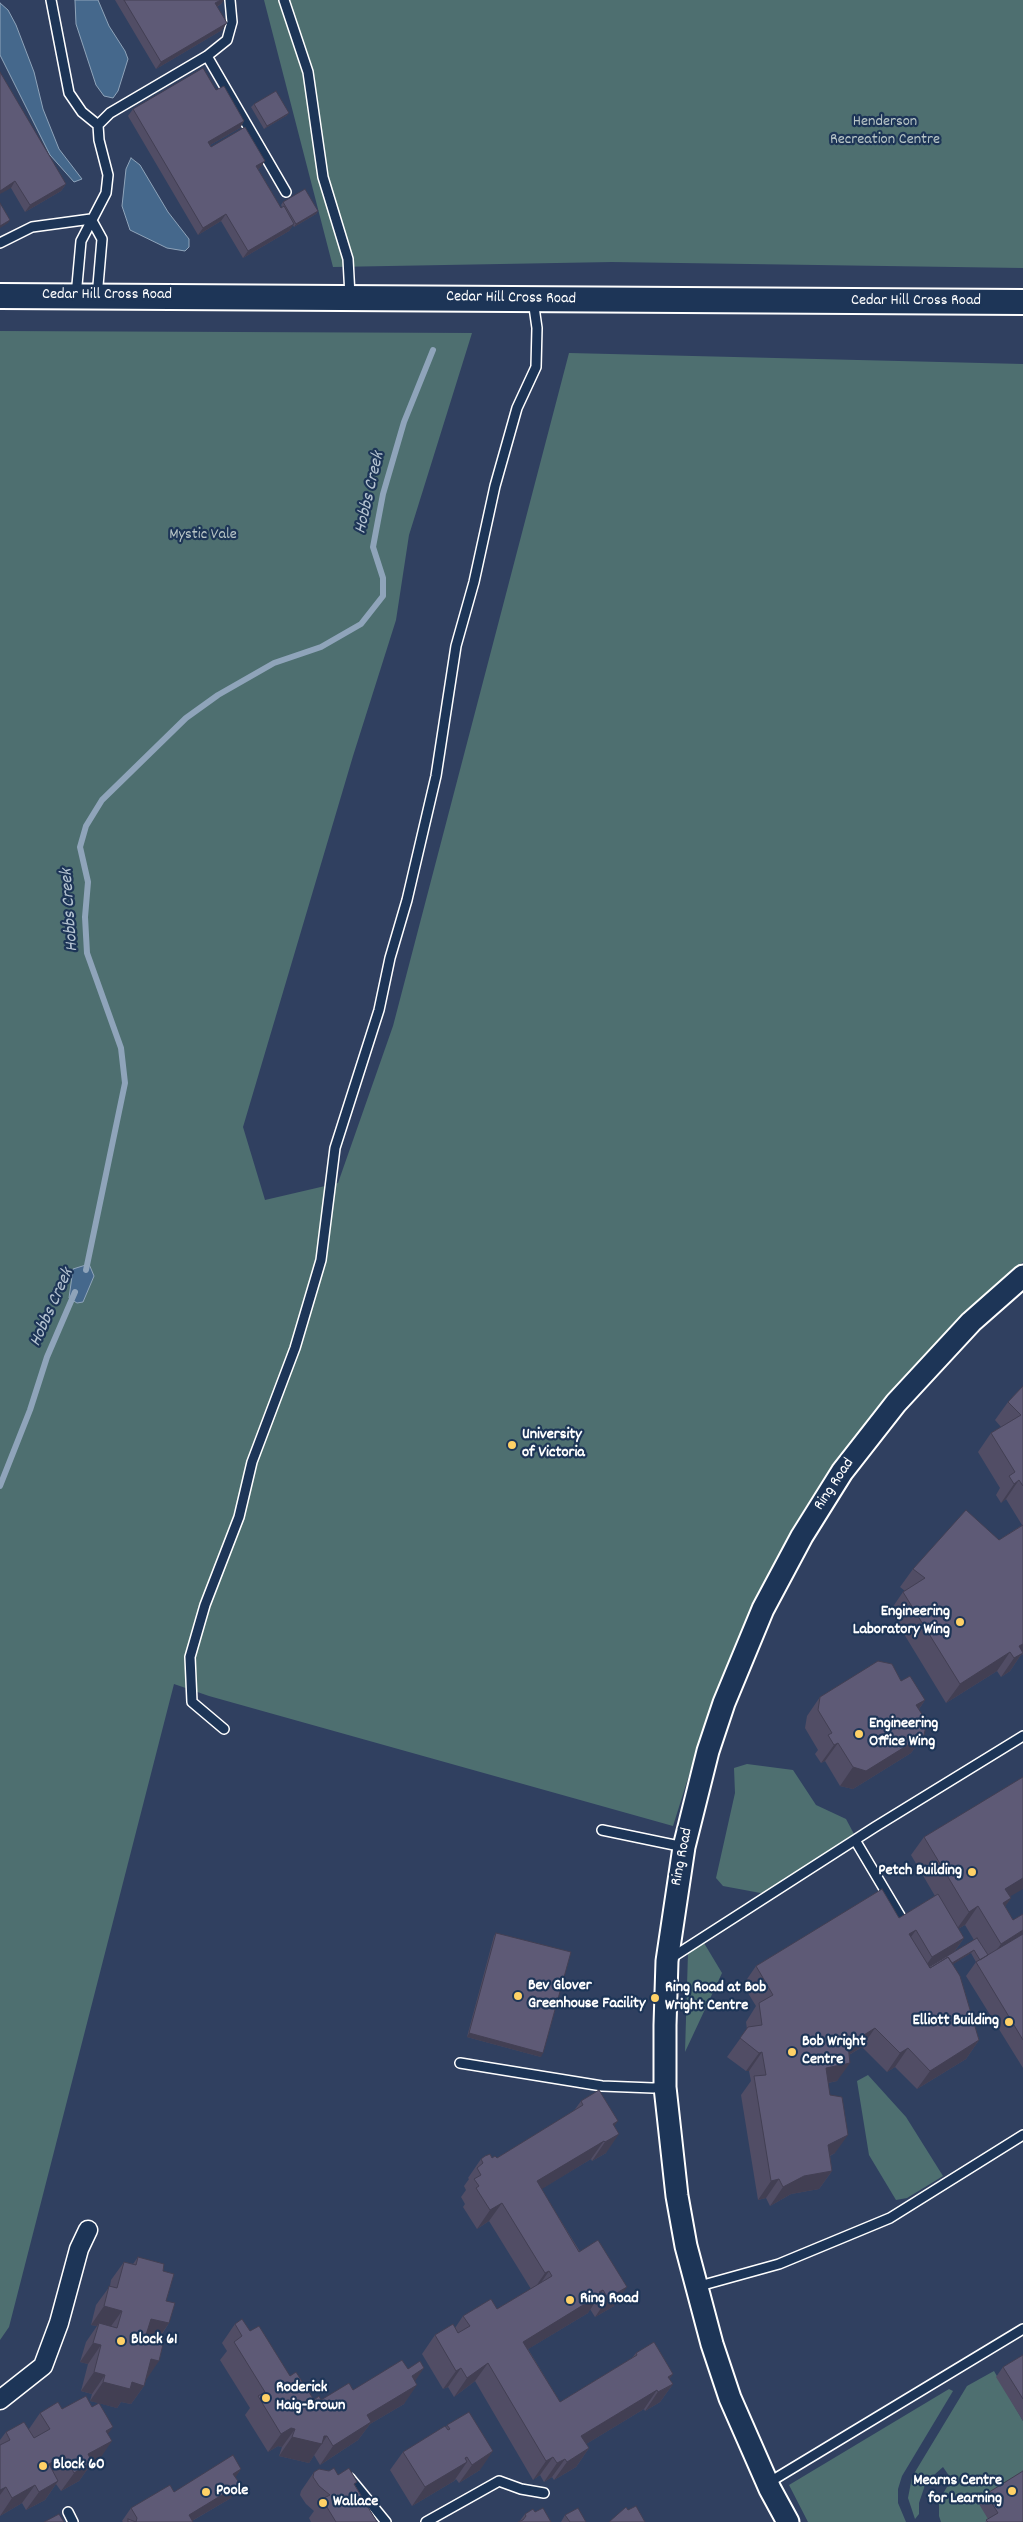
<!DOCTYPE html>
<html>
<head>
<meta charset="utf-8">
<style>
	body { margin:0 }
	canvas { display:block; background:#304060 }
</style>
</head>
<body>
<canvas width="1023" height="2522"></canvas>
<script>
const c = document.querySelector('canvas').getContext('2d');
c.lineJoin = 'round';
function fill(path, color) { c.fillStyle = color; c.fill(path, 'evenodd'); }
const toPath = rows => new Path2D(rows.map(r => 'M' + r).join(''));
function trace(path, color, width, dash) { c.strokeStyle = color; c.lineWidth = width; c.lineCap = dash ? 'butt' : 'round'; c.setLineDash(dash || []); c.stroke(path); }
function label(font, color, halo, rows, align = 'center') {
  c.font = font + ' Dekko,sans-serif'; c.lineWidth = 4.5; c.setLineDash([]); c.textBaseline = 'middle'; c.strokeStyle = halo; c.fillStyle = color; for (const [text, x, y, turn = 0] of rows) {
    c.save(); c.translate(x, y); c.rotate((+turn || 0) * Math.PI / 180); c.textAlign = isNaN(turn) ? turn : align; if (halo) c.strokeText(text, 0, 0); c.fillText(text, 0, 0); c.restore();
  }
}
fill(toPath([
	[264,0,1023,0,1023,268,612,262,333,267],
	[0,331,472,333,409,535,396,620,353,756,243,1127,265,1200,338,1183,393,1026,569,353,1023,364,1023,1262,975,1304,897,1384,853,1439,805,1508,755,1599,712,1702,673,1826,209,1696,174,1684,9,2327,0,2340],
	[747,1764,793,1770,816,1805,846,1819,854,1834,766,1894,723,1886,716,1878,735,1793,734,1768],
	[704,1943,722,1973,685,2052,688,1953],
	[868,2075,906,2117,943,2176,907,2198,896,2200,869,2155,857,2081],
	[994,2371,1023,2421,1023,2477,990,2522,941,2522,939,2516,939,2500,947,2487,954,2483,943,2467,926,2482,919,2503,919,2514,915,2519,908,2498,912,2477,967,2386],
	[949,2389,953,2391,902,2476,898,2489,898,2503,906,2522,808,2522,789,2485]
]), '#4e6f70');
const water = toPath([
	[75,0,98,0,109,26,125,51,128,59,118,91,113,98,104,96,96,85,76,24,75,0],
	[0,3,8,10,16,25,34,72,43,109,59,149,82,179,74,182,50,155,0,55,0,3],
	[131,158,140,165,168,212,189,239,189,247,185,251,167,248,130,230,122,206,126,169,131,158],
	[89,1264,94,1276,83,1302,77,1303,69,1298,73,1269,89,1264]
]);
fill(water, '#45688c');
trace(water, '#8fa4ba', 1);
trace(toPath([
	[86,1270,125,1083,121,1048,87,953,85,917,88,882,80,847,86,826,102,800,186,718,218,695,274,663,321,647,361,624,383,596,383,578,373,547,383,494,404,422,433,350],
	[0,1486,30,1410,47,1357,75,1292]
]), '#8fa4ba', 6);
const service = toPath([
	[51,0,69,93,82,112,98,125],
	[284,0,308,72,323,177,348,259,350,296],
	[207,56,286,192],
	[91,219,102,239,97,297],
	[0,243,32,227,91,219],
	[76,296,81,241,106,193,108,175,99,140,98,125,110,113,207,56,227,40,232,22,230,0],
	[224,1729,192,1702,190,1657,205,1605,239,1517,252,1462,295,1348,321,1260,335,1148,379,1010,390,958,407,900,436,776,456,646,474,582,495,486,517,408,536,367,537,328,533,300],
	[602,1830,684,1847],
	[855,1840,902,1919],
	[668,1960,875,1827,1023,1736],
	[460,2063,602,2086,653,2088,665,2087],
	[696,2287,779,2264,890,2218,1023,2135],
	[350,2478,386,2522],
	[768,2483,1023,2329],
	[68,2512,73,2522],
	[426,2522,499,2481,521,2489,544,2493]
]);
const minor = toPath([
	[0,2400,43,2366,59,2323,79,2249,88,2230]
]);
const tertiary = toPath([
	[788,2522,770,2489,730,2398,712,2344,686,2246,677,2196,665,2087,665,2025,667,1961,684,1847,708,1751,724,1703,763,1609,802,1536,842,1472,896,1403,971,1322,1023,1276]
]);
const secondary = toPath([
	[0,296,1023,302]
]);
trace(service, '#fff', 12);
trace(minor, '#fff', 21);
trace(tertiary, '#fff', 25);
trace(secondary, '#fff', 28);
trace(service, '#1d3557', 9);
trace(minor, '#1d3557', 18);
trace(tertiary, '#1d3557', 21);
trace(secondary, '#1d3557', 24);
fill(toPath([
	[115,0,224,0,221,4,217,7,222,30,156,69],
	[0,72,66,184,61,191,25,212,11,188],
	[216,90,244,121,240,128,210,145,211,147,260,168,258,169,281,208,282,207,281,205,283,202,318,211,316,214,294,227,293,225,289,231,243,258,221,221,198,235,128,116,133,109],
	[254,104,289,113,286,116,264,129,251,107],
	[1023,1386,1023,1654,1020,1656,1010,1671,1001,1677,997,1671,946,1703,890,1611,903,1592,905,1591,900,1587,913,1569,999,1540,1022,1525,1006,1499,1001,1503,996,1495,1000,1488,978,1452,991,1433,1001,1427,995,1420,1008,1402],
	[901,1681,925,1700,919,1709,924,1735,911,1753,853,1789,840,1786,825,1761,821,1763,815,1754,818,1750,805,1728,807,1716,820,1697],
	[924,1837,1010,1897,1011,1898,1005,1906,1013,1920,1023,1914,1023,2068,966,1976,976,1962,971,1953,953,1964,979,2040,966,2059,917,2089,895,2067,887,2072,862,2047,849,2055,837,2081,828,2083,835,2153,830,2156,832,2171,819,2189,791,2194,770,2206,766,2198,758,2200,741,2095,751,2081,749,2071,746,2071,727,2057,747,2029,746,2022,756,2006,743,1985,756,1966,899,1918,935,1896,911,1855],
	[965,1925,974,1940,954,1952,964,1938,958,1929],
	[496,1933,541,2057,467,2037,494,1936],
	[581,2101,614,2126,606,2153,592,2161,591,2159,541,2189,614,2306,595,2317,590,2309,588,2313,528,2349,560,2402,632,2358,636,2353,673,2374,669,2379,673,2384,660,2402,645,2411,644,2409,586,2444,589,2448,576,2467,554,2480,552,2477,544,2482,540,2475,533,2480,475,2381,454,2397,448,2387,443,2389,422,2354,435,2335,455,2328,463,2316,497,2309,531,2289,489,2221,477,2229,463,2207,465,2204,461,2197,466,2190,464,2186,469,2179,468,2178,481,2159,492,2158,497,2158,573,2112],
	[138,2257,163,2271,169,2323,159,2339,144,2386,131,2404,121,2402,117,2408,99,2403,108,2434,99,2460,91,2464,79,2481,61,2491,56,2484,45,2500,26,2510,22,2503,0,2516,0,2440,6,2432,29,2429,40,2413,62,2409,92,2407,99,2403,90,2401,92,2394,81,2391,88,2364,80,2362,86,2342,97,2326,91,2325,96,2305,110,2286,111,2280,124,2262,133,2264],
	[235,2324,250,2331,290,2376,314,2400,321,2400,353,2390,415,2381,404,2404,370,2424,358,2440,320,2465,314,2455,309,2463,279,2456,282,2447,278,2446,268,2452,245,2415,250,2408,220,2360,227,2351,222,2343],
	[1023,2355,1023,2421,996,2377,1003,2367],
	[447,2425,480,2470,459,2483,456,2479,454,2481,412,2506,390,2470,403,2452,446,2427],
	[241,2469,235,2477,231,2498,192,2521,193,2522,123,2522,122,2521,131,2508,174,2492],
	[314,2472,338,2475,355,2485,377,2522,311,2522,309,2518,314,2511,306,2504,300,2495,301,2491],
	[986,2494,1023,2522,985,2522,988,2519,979,2504],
	[535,2512,551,2522,519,2522,525,2514],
	[565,2515,586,2522,561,2522]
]), '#514d65');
fill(toPath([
	[221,0,224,0,221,4,211,10,215,3],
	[227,23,222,30,156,69,161,62],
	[289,113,286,116,264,129,267,126],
	[244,121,240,128,203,149,208,142],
	[265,161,260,168,252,172,256,166],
	[15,181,11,188,0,194,0,191],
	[66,184,61,191,25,212,30,205],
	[318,211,316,214,294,227,296,224],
	[226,214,221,221,198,235,203,228],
	[10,220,8,223,0,228,0,226],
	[294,224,289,231,243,258,248,251],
	[1019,1480,1006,1499,1001,1503,1014,1484],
	[1023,1644,1023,1654,1020,1656,1010,1671,1001,1677,1014,1658,1019,1646],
	[1010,1652,997,1671,946,1703,960,1684],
	[925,1700,912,1719,916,1705],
	[924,1735,911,1753,853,1789,840,1786,853,1767],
	[838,1743,825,1761,821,1763,834,1745],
	[1023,1878,1023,1889,992,1907,1005,1889],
	[1011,1898,998,1917,1003,1903],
	[978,1906,965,1925,956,1930,969,1912],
	[916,1930,903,1948,909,1934],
	[1023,1930,1023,1937,990,1959,1001,1944],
	[964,1938,951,1956,919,1975,932,1957],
	[974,1950,971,1953,917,1987,919,1983],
	[875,2028,862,2047,835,2063,848,2045],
	[469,2033,543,2053,541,2057,467,2037],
	[979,2040,966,2059,917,2089,930,2071],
	[908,2048,895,2067,887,2072,900,2053],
	[762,2052,749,2071,746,2071,759,2053],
	[850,2063,837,2081,813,2086,826,2068],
	[618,2121,591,2159,524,2200,537,2181],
	[619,2134,606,2153,592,2161,605,2142],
	[848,2135,835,2153,815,2163,828,2145],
	[832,2171,819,2189,791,2194,770,2206,783,2187,804,2176],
	[779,2179,766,2198,758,2200,771,2181],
	[502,2203,489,2221,477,2229,490,2210],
	[549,2271,536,2290,532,2292,545,2273],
	[627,2287,614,2306,595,2317,608,2298],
	[603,2290,588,2313,510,2360,523,2342],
	[104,2306,122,2311,109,2329,99,2323,97,2326,91,2325],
	[151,2319,169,2323,156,2342,138,2337],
	[93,2343,101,2345,88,2364,80,2362],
	[151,2359,159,2361,146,2380,138,2377],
	[488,2363,475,2381,454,2397,467,2378],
	[424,2368,411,2387,412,2376],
	[461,2368,448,2387,443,2389,456,2371],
	[94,2372,105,2375,92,2394,81,2391],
	[673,2374,661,2391,673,2384,660,2402,645,2411,668,2377],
	[103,2382,132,2382,144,2386,131,2404,121,2402,117,2408,90,2401],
	[417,2385,404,2404,370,2424,358,2440,320,2465,333,2446,367,2415],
	[657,2390,644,2409,568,2455,581,2436],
	[113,2427,100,2445,106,2431],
	[291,2428,295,2429,282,2447,278,2446,268,2452,281,2434],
	[324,2436,327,2436,309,2463,279,2456,292,2437],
	[112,2441,99,2460,91,2464,79,2481,61,2491,88,2454],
	[589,2448,576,2467,554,2480,567,2462],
	[493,2451,480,2470,459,2483,472,2465],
	[64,2455,51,2474,49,2464],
	[467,2457,460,2466,467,2462,454,2481,412,2506,425,2487],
	[553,2457,540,2475,533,2480,546,2461],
	[565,2459,552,2477,544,2482,557,2463],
	[241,2469,232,2482,233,2474],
	[58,2481,45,2500,26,2510,39,2492],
	[240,2484,231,2498,190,2522,189,2515],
	[35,2485,22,2503,0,2516,12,2498],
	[6,2487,0,2495,0,2490]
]), '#423f53');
const building = toPath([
	[124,0,221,0,215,3,227,23,161,62,124,0],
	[203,68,216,90,224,86,244,121,208,142,211,147,245,127,265,161,256,166,281,208,284,206,294,224,248,251,226,214,203,228,133,109,203,68],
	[0,72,66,184,30,205,15,181,0,191,0,72],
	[276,91,289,113,267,126,254,104,276,91],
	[305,189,318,211,296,224,283,202,305,189],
	[0,203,10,220,0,226,0,203],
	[1023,1386,1023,1486,1019,1480,1014,1484,1009,1476,1015,1472,991,1433,1021,1415,1008,1402,1023,1386],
	[966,1510,999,1540,1023,1525,1023,1644,1019,1646,1023,1653,1014,1658,1010,1652,960,1684,903,1592,925,1578,913,1569,966,1510],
	[878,1661,892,1664,901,1681,910,1676,925,1700,916,1705,927,1722,924,1735,866,1771,853,1767,838,1743,834,1745,828,1735,832,1733,818,1710,820,1697,878,1661],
	[1023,1777,1023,1878,1005,1889,1011,1898,1003,1903,1013,1920,1023,1914,1023,1930,1001,1944,978,1906,969,1912,924,1837,1023,1777],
	[882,1889,899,1918,938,1894,964,1938,932,1957,916,1930,909,1934,930,1968,948,1957,960,1976,979,2040,930,2071,908,2048,900,2053,875,2028,848,2045,850,2063,826,2068,830,2095,842,2097,848,2135,828,2145,832,2171,804,2176,783,2187,779,2179,771,2181,754,2076,766,2075,762,2052,759,2053,740,2038,748,2027,762,2025,759,2003,773,1995,756,1966,882,1889],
	[496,1933,571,1952,543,2053,469,2033,496,1933],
	[1023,1934,1023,2040,976,1962,1023,1934],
	[977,1938,988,1955,980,1960,974,1950,952,1963,948,1957,930,1968,929,1967,977,1938],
	[599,2090,618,2121,613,2124,619,2134,605,2142,604,2141,537,2181,579,2252,598,2240,627,2287,608,2298,603,2290,599,2292,601,2294,523,2342,560,2402,637,2355,636,2353,654,2342,673,2374,668,2377,673,2384,658,2392,657,2390,581,2436,589,2448,567,2462,565,2459,557,2463,553,2457,546,2461,488,2363,467,2378,461,2368,456,2371,435,2335,453,2324,458,2333,470,2326,463,2316,491,2299,497,2309,552,2276,549,2271,545,2273,502,2203,490,2210,476,2188,479,2186,474,2179,481,2175,477,2168,483,2163,481,2159,485,2156,490,2154,492,2158,495,2156,497,2158,583,2105,581,2101,599,2090],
	[138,2257,164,2264,163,2271,174,2274,166,2301,175,2303,169,2323,151,2319,146,2335,164,2340,159,2361,151,2359,144,2386,132,2382,130,2389,103,2382,105,2375,94,2372,101,2345,93,2343,99,2323,117,2328,122,2311,104,2306,109,2286,117,2288,124,2262,136,2265,138,2257],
	[242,2319,250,2331,259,2326,290,2376,296,2372,314,2400,319,2396,321,2400,349,2383,353,2390,402,2360,408,2369,420,2361,424,2368,412,2376,417,2385,367,2415,371,2422,333,2446,327,2436,324,2436,322,2444,292,2437,295,2429,291,2428,281,2434,258,2396,265,2392,234,2342,242,2336,235,2324,242,2319],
	[1023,2355,1023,2399,1003,2367,1023,2355],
	[86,2396,92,2407,99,2403,113,2427,106,2431,112,2441,88,2454,92,2462,74,2473,64,2455,49,2464,58,2481,39,2492,35,2485,12,2498,6,2487,0,2490,0,2445,10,2440,6,2432,24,2422,34,2438,50,2429,40,2413,58,2402,62,2409,86,2396],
	[469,2412,493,2451,472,2465,467,2457,465,2458,467,2462,425,2487,403,2452,445,2426,448,2430,450,2429,447,2425,469,2412],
	[233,2455,241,2469,233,2474,240,2484,189,2515,193,2522,136,2522,137,2518,131,2508,170,2485,174,2492,233,2455],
	[334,2468,338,2475,349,2468,357,2482,354,2484,377,2522,336,2522,322,2499,330,2495,319,2486,313,2477,314,2472,319,2469,329,2471,334,2468],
	[1023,2471,1023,2522,988,2522,986,2520,998,2513,986,2494,1023,2471],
	[636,2506,645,2522,609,2522,626,2507,628,2510,636,2506],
	[543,2508,551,2522,518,2522,523,2520,526,2516,525,2514,533,2509,535,2512,543,2508],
	[578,2508,586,2522,570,2522,565,2515,578,2508],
	[59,2514,64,2522,44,2522,59,2514],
	[128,2519,136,2522,128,2522,128,2519]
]);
fill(building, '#5e5a76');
trace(building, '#423f53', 1);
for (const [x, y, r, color] of [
	[512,1445,5,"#ffd166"],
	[960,1622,5,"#ffd166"],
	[859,1734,5,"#ffd166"],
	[972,1872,5,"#ffd166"],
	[518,1996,5,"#ffd166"],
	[655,1998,5,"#ffd166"],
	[1009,2022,5,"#ffd166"],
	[792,2052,5,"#ffd166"],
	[570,2300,5,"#ffd166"],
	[121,2341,5,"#ffd166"],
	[266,2398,5,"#ffd166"],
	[43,2466,5,"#ffd166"],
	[1012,2491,5,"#ffd166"],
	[206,2492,5,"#ffd166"],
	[323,2503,5,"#ffd166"]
]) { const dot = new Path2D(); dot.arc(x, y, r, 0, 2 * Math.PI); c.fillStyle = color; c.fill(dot); trace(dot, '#1d3557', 2); }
label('16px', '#b8c5c6', '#1d3557', [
	["Henderson",885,123],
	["Recreation Centre",885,141],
	["Mystic Vale",203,536]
]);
label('16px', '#fff', '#1d3557', [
	["Cedar Hill Cross Road",107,296],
	["Cedar Hill Cross Road",511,299,1],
	["Cedar Hill Cross Road",916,302],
	["Ring Road",835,1485,-56],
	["Ring Road",683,1857,-79]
]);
label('bold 16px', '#fff', '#1d3557', [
	["University",522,1436],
	["of Victoria",522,1454],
	["Engineering",950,1613,"right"],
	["Laboratory Wing",950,1631,"right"],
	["Engineering",869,1725],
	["Office Wing",869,1743],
	["Petch Building",962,1872,"right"],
	["Bev Glover",528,1987],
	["Greenhouse Facility",528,2005],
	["Ring Road at Bob",665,1989],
	["Wright Centre",665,2007],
	["Elliott Building",999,2022,"right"],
	["Bob Wright",802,2043],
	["Centre",802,2061],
	["Ring Road",580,2300],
	["Block 61",131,2341],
	["Roderick",276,2389],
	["Haig-Brown",276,2407],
	["Block 60",53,2466],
	["Mearns Centre",1002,2482,"right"],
	["for Learning",1002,2500,"right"],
	["Poole",216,2492],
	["Wallace",333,2503]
], 'left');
label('italic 18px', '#b5c3d1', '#1d3557', [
	["Hobbs Creek",371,493,-77],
	["Hobbs Creek",71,910,-94],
	["Hobbs Creek",53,1308,-66]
]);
</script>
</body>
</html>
